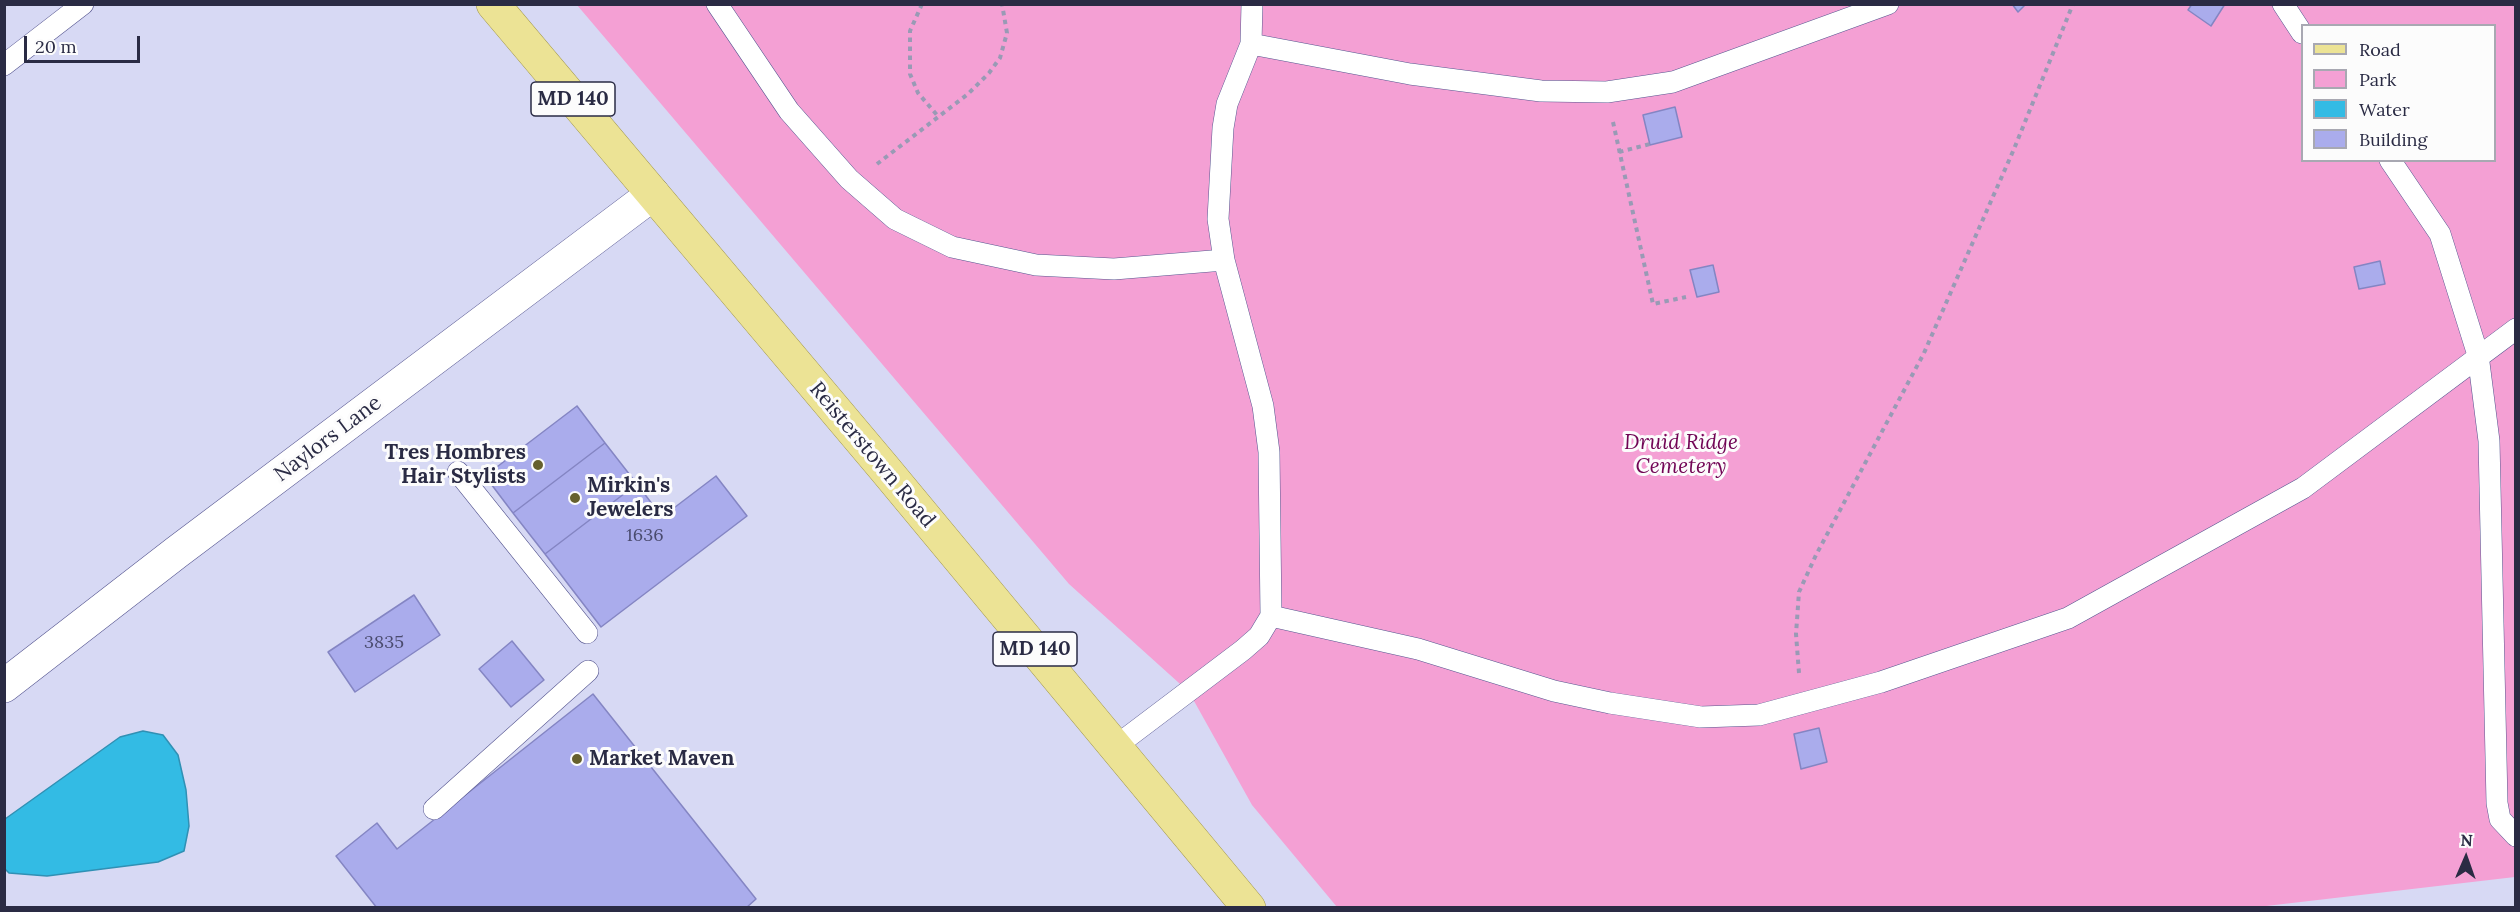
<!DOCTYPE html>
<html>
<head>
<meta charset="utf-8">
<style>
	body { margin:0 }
	#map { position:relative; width:2520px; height:912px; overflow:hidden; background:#d7d9f4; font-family:Lora,serif }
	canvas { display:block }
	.frame { position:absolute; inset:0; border:6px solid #2a2b44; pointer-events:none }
	.legend { position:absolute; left:2301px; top:24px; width:195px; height:138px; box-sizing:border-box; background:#fcfcfc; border:2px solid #a8a8b2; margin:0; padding:8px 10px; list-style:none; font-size:18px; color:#2a2b44 }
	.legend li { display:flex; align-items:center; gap:12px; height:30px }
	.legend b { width:30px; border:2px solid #a8a8b2 }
	.north { position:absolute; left:2436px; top:828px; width:60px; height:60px; -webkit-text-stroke:4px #fcfcfc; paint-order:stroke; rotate:2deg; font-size:16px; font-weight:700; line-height:24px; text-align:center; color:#2a2b44 }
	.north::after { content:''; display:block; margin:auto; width:21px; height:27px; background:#2a2b44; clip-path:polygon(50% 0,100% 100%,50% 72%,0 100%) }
	.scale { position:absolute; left:24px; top:36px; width:116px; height:27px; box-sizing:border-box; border:3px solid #2a2b44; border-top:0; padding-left:8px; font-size:18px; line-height:21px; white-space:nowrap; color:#2a2b44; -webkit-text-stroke:4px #fcfcfc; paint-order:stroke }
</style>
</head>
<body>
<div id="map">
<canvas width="2520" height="912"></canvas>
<div class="frame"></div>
<ul class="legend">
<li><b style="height:8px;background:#ece395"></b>Road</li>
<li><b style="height:16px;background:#f4a0d4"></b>Park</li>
<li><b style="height:16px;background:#33bbe4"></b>Water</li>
<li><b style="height:16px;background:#aaacec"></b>Building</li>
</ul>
<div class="north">N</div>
<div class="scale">20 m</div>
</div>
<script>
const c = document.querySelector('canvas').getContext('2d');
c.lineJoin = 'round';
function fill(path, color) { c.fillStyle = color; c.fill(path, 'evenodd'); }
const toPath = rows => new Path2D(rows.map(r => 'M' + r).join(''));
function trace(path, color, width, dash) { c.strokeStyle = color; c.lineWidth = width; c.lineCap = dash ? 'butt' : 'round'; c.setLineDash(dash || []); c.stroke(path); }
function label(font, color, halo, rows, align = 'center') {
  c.font = font + ' Lora,serif'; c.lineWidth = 6; c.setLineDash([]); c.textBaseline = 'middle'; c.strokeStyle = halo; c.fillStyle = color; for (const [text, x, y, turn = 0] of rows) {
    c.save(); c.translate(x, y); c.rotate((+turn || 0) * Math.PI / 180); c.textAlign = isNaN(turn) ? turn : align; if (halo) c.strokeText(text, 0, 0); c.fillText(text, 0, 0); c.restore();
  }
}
fill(toPath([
	[577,5,2515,5,2515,877,2249,908,1337,907,1252,805,1189,692,1069,584],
	[2302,26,2494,26,2494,160,2302,160]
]), '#f4a0d4');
const water = toPath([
	[143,731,163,735,178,755,186,790,189,826,184,851,158,862,47,876,9,873,5,869,5,819,120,737,143,731]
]);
fill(water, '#33bbe4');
trace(water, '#3090b4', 1.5);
const building = toPath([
	[2012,4,2026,4,2018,12,2012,4],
	[2192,4,2225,4,2211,26,2188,10,2192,4],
	[1675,107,1682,137,1650,145,1643,115,1675,107],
	[2380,261,2385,284,2359,289,2354,267,2380,261],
	[1713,265,1719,292,1697,297,1690,270,1713,265],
	[577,406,605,443,513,513,485,476,577,406],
	[605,443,637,484,545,554,513,513,605,443],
	[716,476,747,516,601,627,545,554,637,484,662,517,716,476],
	[414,595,440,635,355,692,328,652,414,595],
	[512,641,544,680,511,707,479,669,512,641],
	[593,694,756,899,746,908,377,908,336,856,377,823,397,849,593,694],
	[1819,728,1827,762,1801,769,1794,734,1819,728]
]);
fill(building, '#aaacec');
trace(building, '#8485c3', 1.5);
const service = toPath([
	[717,4,789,111,849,179,895,219,952,247,1036,265,1114,269,1224,260],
	[2283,4,2302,33],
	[1251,44,1410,74,1541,91,1607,92,1673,82,1888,4],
	[4,65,83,4],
	[2390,160,2440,234,2478,355,2489,441,2497,803,2500,819,2516,836],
	[458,472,587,633],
	[1271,616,1418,649,1554,691,1610,703,1701,717,1759,715,1881,682,2068,618,2303,488,2516,329],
	[1116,746,1243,650,1259,636,1271,616,1269,452,1263,406,1224,260,1218,219,1223,128,1227,104,1251,44,1252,4],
	[434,809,588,671]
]);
const tertiary = toPath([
	[4,686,177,552,653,194]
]);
const primary = toPath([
	[493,4,884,468,1249,908]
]);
trace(service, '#565690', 22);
trace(tertiary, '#565690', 34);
trace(primary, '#a0964a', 34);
trace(toPath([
	[922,4,910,31,910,74,918,93,937,115],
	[1613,122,1653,304,1686,297],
	[1619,152,1650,144],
	[877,164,968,94,989,73,1000,58,1007,33,1002,4],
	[1799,673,1796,634,1799,592,1816,555,1924,353,2014,149,2073,4]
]), '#999ab5', 4, [4.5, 4.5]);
trace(service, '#fff', 21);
trace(tertiary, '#fff', 33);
trace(primary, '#ece395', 33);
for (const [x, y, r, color] of [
	[538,465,6,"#66602d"],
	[575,498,6,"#66602d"],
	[577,759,6,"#66602d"]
]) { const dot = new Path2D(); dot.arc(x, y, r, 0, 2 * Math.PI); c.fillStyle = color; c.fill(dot); trace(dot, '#fcfcfc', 2); }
label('18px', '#4a4b6e', null, [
	["1636",645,536],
	["3835",384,643]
]);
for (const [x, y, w] of [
	[573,99,84],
	[1035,649,84]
]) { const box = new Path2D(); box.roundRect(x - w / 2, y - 17, w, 34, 4.5); c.fillStyle = '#fcfcfc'; c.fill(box); trace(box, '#2a2b44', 1.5); }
label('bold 20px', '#2a2b44', null, [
	["MD 140",573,99],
	["MD 140",1035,649]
]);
label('21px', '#2a2b44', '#fcfcfc', [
	["Naylors Lane",328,439,-37],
	["Reisterstown Road",872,455,50]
]);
label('italic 21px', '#710555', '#fcfcfc', [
	["Druid Ridge",1681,443],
	["Cemetery",1681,467]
]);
label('bold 21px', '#2a2b44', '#fcfcfc', [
	["Tres Hombres",526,453,"right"],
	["Hair Stylists",526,477,"right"],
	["Mirkin's",587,486],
	["Jewelers",587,510],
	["Market Maven",589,759]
], 'left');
</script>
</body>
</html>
